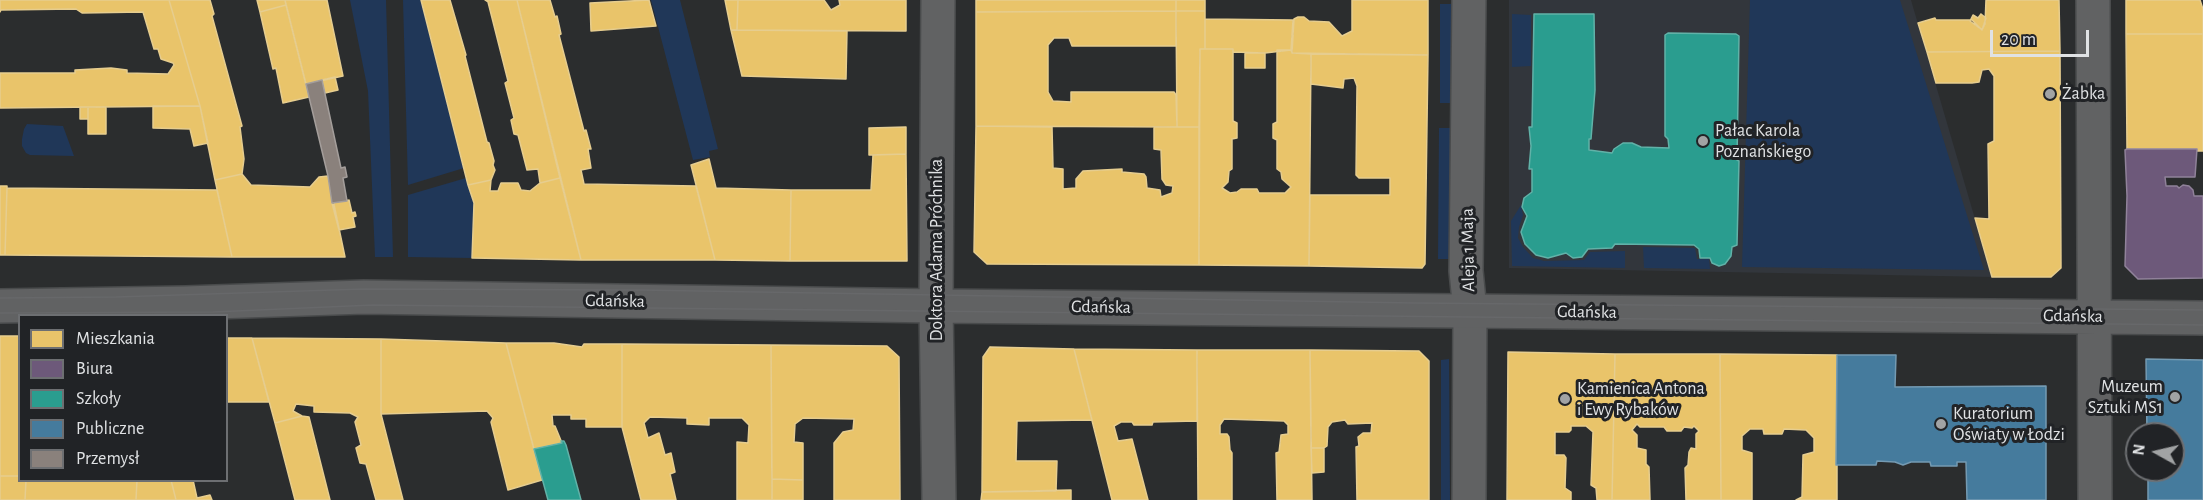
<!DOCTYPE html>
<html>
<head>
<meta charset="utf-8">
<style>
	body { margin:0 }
	#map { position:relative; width:2203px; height:500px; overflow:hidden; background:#2b2d2e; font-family:"Alegreya Sans",sans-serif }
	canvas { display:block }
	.legend { position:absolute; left:18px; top:314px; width:210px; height:168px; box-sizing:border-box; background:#212326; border:2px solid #6d6f72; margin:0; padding:8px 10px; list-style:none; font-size:18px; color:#e0e2e4 }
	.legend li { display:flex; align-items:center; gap:12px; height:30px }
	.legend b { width:30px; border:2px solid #6d6f72 }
	.north { position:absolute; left:2125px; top:422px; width:60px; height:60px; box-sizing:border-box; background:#212326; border:2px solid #6d6f72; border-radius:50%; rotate:278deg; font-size:16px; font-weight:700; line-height:24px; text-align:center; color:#e0e2e4 }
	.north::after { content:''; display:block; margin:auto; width:21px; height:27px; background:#a1a3a4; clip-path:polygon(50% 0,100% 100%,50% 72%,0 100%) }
	.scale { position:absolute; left:1990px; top:30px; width:99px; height:27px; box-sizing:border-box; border:3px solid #e0e2e4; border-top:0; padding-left:8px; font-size:18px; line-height:21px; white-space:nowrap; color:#e0e2e4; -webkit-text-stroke:4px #212326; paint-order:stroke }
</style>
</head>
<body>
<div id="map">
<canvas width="2203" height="500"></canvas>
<ul class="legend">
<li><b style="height:16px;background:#e9c46a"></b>Mieszkania</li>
<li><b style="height:16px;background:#6d597a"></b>Biura</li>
<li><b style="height:16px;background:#2a9d8f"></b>Szkoły</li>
<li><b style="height:16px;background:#457b9d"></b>Publiczne</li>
<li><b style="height:16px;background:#8a817c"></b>Przemysł</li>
</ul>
<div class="north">N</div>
<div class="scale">20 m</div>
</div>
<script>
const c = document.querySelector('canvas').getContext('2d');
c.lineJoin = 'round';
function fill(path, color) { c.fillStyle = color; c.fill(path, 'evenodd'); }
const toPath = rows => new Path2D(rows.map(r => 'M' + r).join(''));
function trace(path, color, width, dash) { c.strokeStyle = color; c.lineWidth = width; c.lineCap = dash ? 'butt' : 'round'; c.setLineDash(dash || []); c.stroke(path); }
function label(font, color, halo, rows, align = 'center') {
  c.font = font + ' "Alegreya Sans",sans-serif'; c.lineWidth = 6; c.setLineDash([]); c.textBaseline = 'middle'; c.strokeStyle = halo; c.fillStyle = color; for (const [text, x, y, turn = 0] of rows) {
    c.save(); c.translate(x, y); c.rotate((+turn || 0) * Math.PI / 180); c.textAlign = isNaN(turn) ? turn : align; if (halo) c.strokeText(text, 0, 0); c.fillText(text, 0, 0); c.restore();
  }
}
fill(toPath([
	[1509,0,1911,0,1992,277,1509,268]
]), '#32363c');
fill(toPath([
	[350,0,386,0,393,257,375,257,368,91],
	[403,0,421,0,464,168,408,185],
	[651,0,680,0,718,149,709,151,710,157,693,160],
	[1750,0,1900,0,1984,270,1742,267],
	[1440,4,1453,4,1452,103,1440,103],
	[1512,14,1531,15,1531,66,1512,67],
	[27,124,63,126,74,156,30,155,26,153,22,146,22,139,24,129],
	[1439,128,1452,128,1451,259,1438,259],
	[466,178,474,203,472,258,408,257,408,195],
	[1521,205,1523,215,1519,227,1518,238,1523,247,1533,258,1544,261,1584,260,1590,252,1625,251,1625,268,1512,266,1511,221],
	[1643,247,1695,248,1697,259,1709,259,1710,269,1644,268],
	[1449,359,1450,500,1441,500,1441,360]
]), '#203758');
const homes = toPath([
	[0,0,169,0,200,106,0,108,0,73,75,73,75,70,111,68,127,70,127,73,168,74,174,65,173,63,161,59,158,49,154,49,143,12,82,13,76,9,1,10,0,12,0,0],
	[169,0,210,0,214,14,212,16,242,126,240,127,244,159,242,174,215,180,200,106,169,0],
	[257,0,285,0,286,5,260,12,257,0],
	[285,0,327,0,343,76,306,84,285,0],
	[421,0,450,0,466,55,465,56,487,142,489,143,494,161,493,165,495,170,491,180,468,185,421,0],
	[485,0,517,0,560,178,540,183,538,169,527,170,518,135,514,134,511,120,514,118,505,83,508,81,488,2,485,0],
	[517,0,550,0,555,17,557,16,561,34,559,35,584,131,586,130,591,149,588,149,591,168,581,170,584,184,696,186,715,260,581,260,517,0],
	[649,0,656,26,591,31,590,3,649,0],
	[725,0,738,0,737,30,731,30,725,0],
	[738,0,824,0,831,10,840,5,839,0,906,0,906,31,737,30,738,0],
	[976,0,1176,0,1176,11,976,12,976,0],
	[1176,0,1205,0,1205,11,1176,11,1176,0],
	[1352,0,1428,0,1428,55,1292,53,1294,19,1298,17,1304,17,1309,21,1329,22,1342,36,1352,31,1352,0],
	[1986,0,2059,0,2060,51,1927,52,1918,23,1935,18,1936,20,1972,20,1982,30,1985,24,1986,0],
	[2126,0,2200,0,2203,9,2203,34,2126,34,2126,0],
	[286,5,309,97,283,103,276,68,273,69,260,12,286,5],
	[1176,11,1176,46,1072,46,1069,38,1054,38,1048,45,1048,92,1053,101,1071,102,1071,92,1174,92,1176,95,1177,127,976,126,976,12,1176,11],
	[1176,11,1205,11,1205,49,1200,49,1199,127,1177,127,1176,11],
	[1981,14,1986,18,1982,30,1970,21,1973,15,1978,18,1981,14],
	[1205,19,1293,20,1291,50,1265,53,1233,52,1233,49,1205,49,1205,19],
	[731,30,847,31,846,79,742,76,731,30],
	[2126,34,2203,34,2203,151,2197,151,2197,149,2127,149,2126,34],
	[1200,49,1233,49,1233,121,1237,123,1237,138,1232,139,1232,169,1229,171,1228,182,1222,188,1230,193,1237,192,1241,189,1257,189,1259,193,1285,193,1291,187,1282,179,1281,172,1277,169,1277,140,1273,138,1273,124,1277,122,1277,50,1291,50,1292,53,1311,54,1309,266,1199,265,1200,49],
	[2060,51,2061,268,2051,277,1992,277,1975,218,1989,219,1988,144,1994,141,1994,76,1989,69,1982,70,1979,82,1972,83,1936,83,1927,52,2060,51],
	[1245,53,1265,53,1265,68,1245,68,1245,53],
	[1311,54,1428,55,1425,264,1422,268,1309,266,1310,195,1390,195,1390,178,1359,178,1356,175,1357,86,1354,78,1344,79,1343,88,1311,84,1311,54],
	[335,77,338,90,325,93,322,80,335,77],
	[153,106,200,106,208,143,194,146,190,129,153,128,153,106],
	[80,107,88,107,88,119,80,119,80,107],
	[88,107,106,107,106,134,88,134,88,107],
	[976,126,1052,127,1053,168,1063,169,1063,189,1076,188,1076,179,1083,171,1122,169,1122,172,1144,174,1146,177,1147,188,1160,190,1161,197,1172,193,1173,186,1166,185,1162,179,1161,150,1154,149,1154,127,1199,127,1199,265,987,264,974,252,976,126],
	[906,127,906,154,869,155,869,128,906,127],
	[906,154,907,261,790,261,791,190,871,190,873,155,906,154],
	[709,159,716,188,791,190,790,261,715,260,691,165,709,159],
	[242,174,251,185,310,187,319,177,328,176,345,257,232,257,215,180,242,174],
	[560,178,581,260,472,258,474,203,468,185,491,180,490,191,498,191,501,183,518,183,521,190,530,191,540,183,560,178],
	[0,186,7,186,7,188,5,255,0,255,0,186],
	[7,188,217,190,232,257,5,255,7,188],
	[349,200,352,213,355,212,356,216,353,217,355,227,339,230,332,203,349,200],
	[0,336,20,336,20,476,0,476,0,336],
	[226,338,252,338,269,402,226,402,226,338],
	[252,338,381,339,381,414,403,500,376,500,366,464,360,463,356,448,361,445,355,422,358,417,350,413,314,412,314,406,296,404,293,411,302,416,275,423,252,338],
	[381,339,506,343,542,480,508,490,491,422,493,418,487,411,381,414,381,339],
	[506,343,554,343,582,347,584,344,622,344,622,427,586,427,586,419,571,419,571,415,552,415,553,426,555,426,562,443,534,449,506,343],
	[622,344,771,345,772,500,737,500,737,442,748,443,749,425,742,418,709,418,709,425,687,424,687,418,650,417,644,423,648,438,659,433,665,455,671,453,675,472,670,474,676,500,641,500,622,427,622,344],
	[771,345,887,346,899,357,900,500,834,500,834,443,843,432,853,430,854,419,803,418,795,424,794,442,803,443,803,480,772,479,771,345],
	[990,347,1074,349,1092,420,1017,421,1016,461,1057,461,1056,491,982,492,983,357,990,347],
	[1074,349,1197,350,1197,421,1153,422,1152,425,1134,425,1132,422,1121,422,1114,426,1118,441,1132,439,1148,500,1112,500,1074,349],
	[1197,350,1310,350,1312,500,1277,500,1276,453,1279,452,1281,435,1288,434,1288,425,1284,421,1224,419,1220,425,1220,434,1227,434,1229,437,1230,450,1232,453,1232,500,1198,500,1197,350],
	[1310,350,1419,351,1429,361,1429,500,1357,500,1356,447,1359,446,1358,437,1363,433,1371,433,1372,423,1348,424,1345,420,1332,422,1328,427,1327,446,1324,448,1311,448,1310,350],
	[1508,352,1615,354,1612,500,1597,500,1596,488,1591,485,1593,432,1586,426,1571,426,1571,430,1569,432,1555,432,1555,455,1564,455,1566,458,1565,488,1571,492,1571,500,1507,500,1508,352],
	[1615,354,1720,354,1721,500,1686,500,1685,468,1688,465,1689,452,1691,448,1696,449,1696,434,1699,431,1694,426,1692,428,1684,427,1681,431,1667,431,1664,427,1640,427,1637,424,1632,430,1637,435,1637,448,1646,450,1646,464,1649,467,1650,500,1612,500,1615,354],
	[1720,354,1837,355,1837,500,1796,500,1802,497,1803,455,1814,452,1814,438,1806,430,1784,429,1782,434,1764,434,1763,429,1750,429,1742,436,1742,450,1752,453,1752,500,1721,500,1720,354],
	[302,416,309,417,330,500,295,500,275,423,302,416],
	[1311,448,1324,448,1324,472,1312,473,1311,448],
	[0,476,20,476,20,480,26,480,25,500,0,500,0,476],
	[772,479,803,480,803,500,772,500,772,479],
	[26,480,137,480,136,500,25,500,26,480],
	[137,480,171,480,176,500,136,500,137,480],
	[171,480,193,480,197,498,210,495,212,500,176,500,171,480],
	[1071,490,1071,500,981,500,982,492,1071,490]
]);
fill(homes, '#e9c46a');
trace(homes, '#e6cd8f', 1.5);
const offices = toPath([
	[2127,149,2197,149,2195,177,2165,177,2166,186,2177,186,2179,188,2183,185,2189,186,2193,190,2194,196,2203,196,2203,278,2138,279,2125,266,2127,196,2125,150,2127,149]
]);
fill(offices, '#6d597a');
trace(offices, '#90829a', 1.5);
const schools = toPath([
	[1534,14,1594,14,1595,90,1591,139,1589,139,1589,150,1612,153,1614,149,1623,143,1632,143,1641,147,1669,148,1668,139,1665,136,1665,35,1668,33,1736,34,1739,36,1737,160,1739,161,1737,245,1732,247,1731,256,1725,264,1719,266,1712,263,1710,258,1700,258,1699,249,1694,245,1615,244,1612,248,1588,249,1582,257,1573,258,1566,253,1548,258,1536,255,1525,244,1521,232,1527,216,1522,207,1524,198,1532,192,1532,169,1529,169,1531,146,1529,127,1532,127,1534,14],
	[561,441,564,441,566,445,581,500,548,500,534,449,562,443,561,441]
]);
fill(schools, '#2a9d8f');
trace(schools, '#61b2a8', 1.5);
const public = toPath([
	[1837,355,1896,355,1895,387,2046,386,2046,500,1967,500,1966,462,1957,462,1957,466,1931,466,1930,462,1911,462,1903,465,1895,462,1877,461,1876,465,1836,465,1837,355],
	[2146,359,2203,360,2203,500,2148,500,2148,470,2173,470,2173,434,2147,434,2146,359]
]);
fill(public, '#457b9d');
trace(public, '#749ab2', 1.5);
const industry = toPath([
	[322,80,341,168,345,167,347,177,343,178,347,201,332,203,328,176,309,97,306,84,322,80]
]);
fill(industry, '#8a817c');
trace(industry, '#a49e9b', 1.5);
const street = toPath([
	[1469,0,1466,271,1470,311,1469,500]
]);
const secondary = toPath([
	[938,0,936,306,939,500],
	[2093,0,2095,500],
	[0,306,185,303,364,297,936,306,2203,318]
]);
trace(street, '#494b4c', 36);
trace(secondary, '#494b4c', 36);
trace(street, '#616263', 33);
trace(secondary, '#616263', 33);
trace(toPath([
	[0,298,116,297,364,289,639,290,1415,303,2203,310],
	[0,313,213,312,373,305,2203,325]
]), '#67686a', 1.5);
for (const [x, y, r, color] of [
	[2050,94,6,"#a1a3a4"],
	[1703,141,6,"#a1a3a4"],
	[2175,397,6,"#a1a3a4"],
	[1565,399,6,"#a1a3a4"],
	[1941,424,6,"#a1a3a4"]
]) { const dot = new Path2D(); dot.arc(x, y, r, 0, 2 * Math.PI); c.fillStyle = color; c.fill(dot); trace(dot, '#212326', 2); }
label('18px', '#e0e2e4', '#212326', [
	["Żabka",2062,94],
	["Pałac Karola",1715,131],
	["Poznańskiego",1715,152],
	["Muzeum",2163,387,"right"],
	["Sztuki MS1",2163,408,"right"],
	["Kamienica Antona",1577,389],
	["i Ewy Rybaków",1577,410],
	["Kuratorium",1953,414],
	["Oświaty w Łodzi",1953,435]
], 'left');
label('18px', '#e0e2e4', '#212326', [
	["Doktora Adama Próchnika",937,250,-90],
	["Aleja 1 Maja",1468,250,-91],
	["Gdańska",615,301,1],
	["Gdańska",1101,307,1],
	["Gdańska",1587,312,1],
	["Gdańska",2073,316,1]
]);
</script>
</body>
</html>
